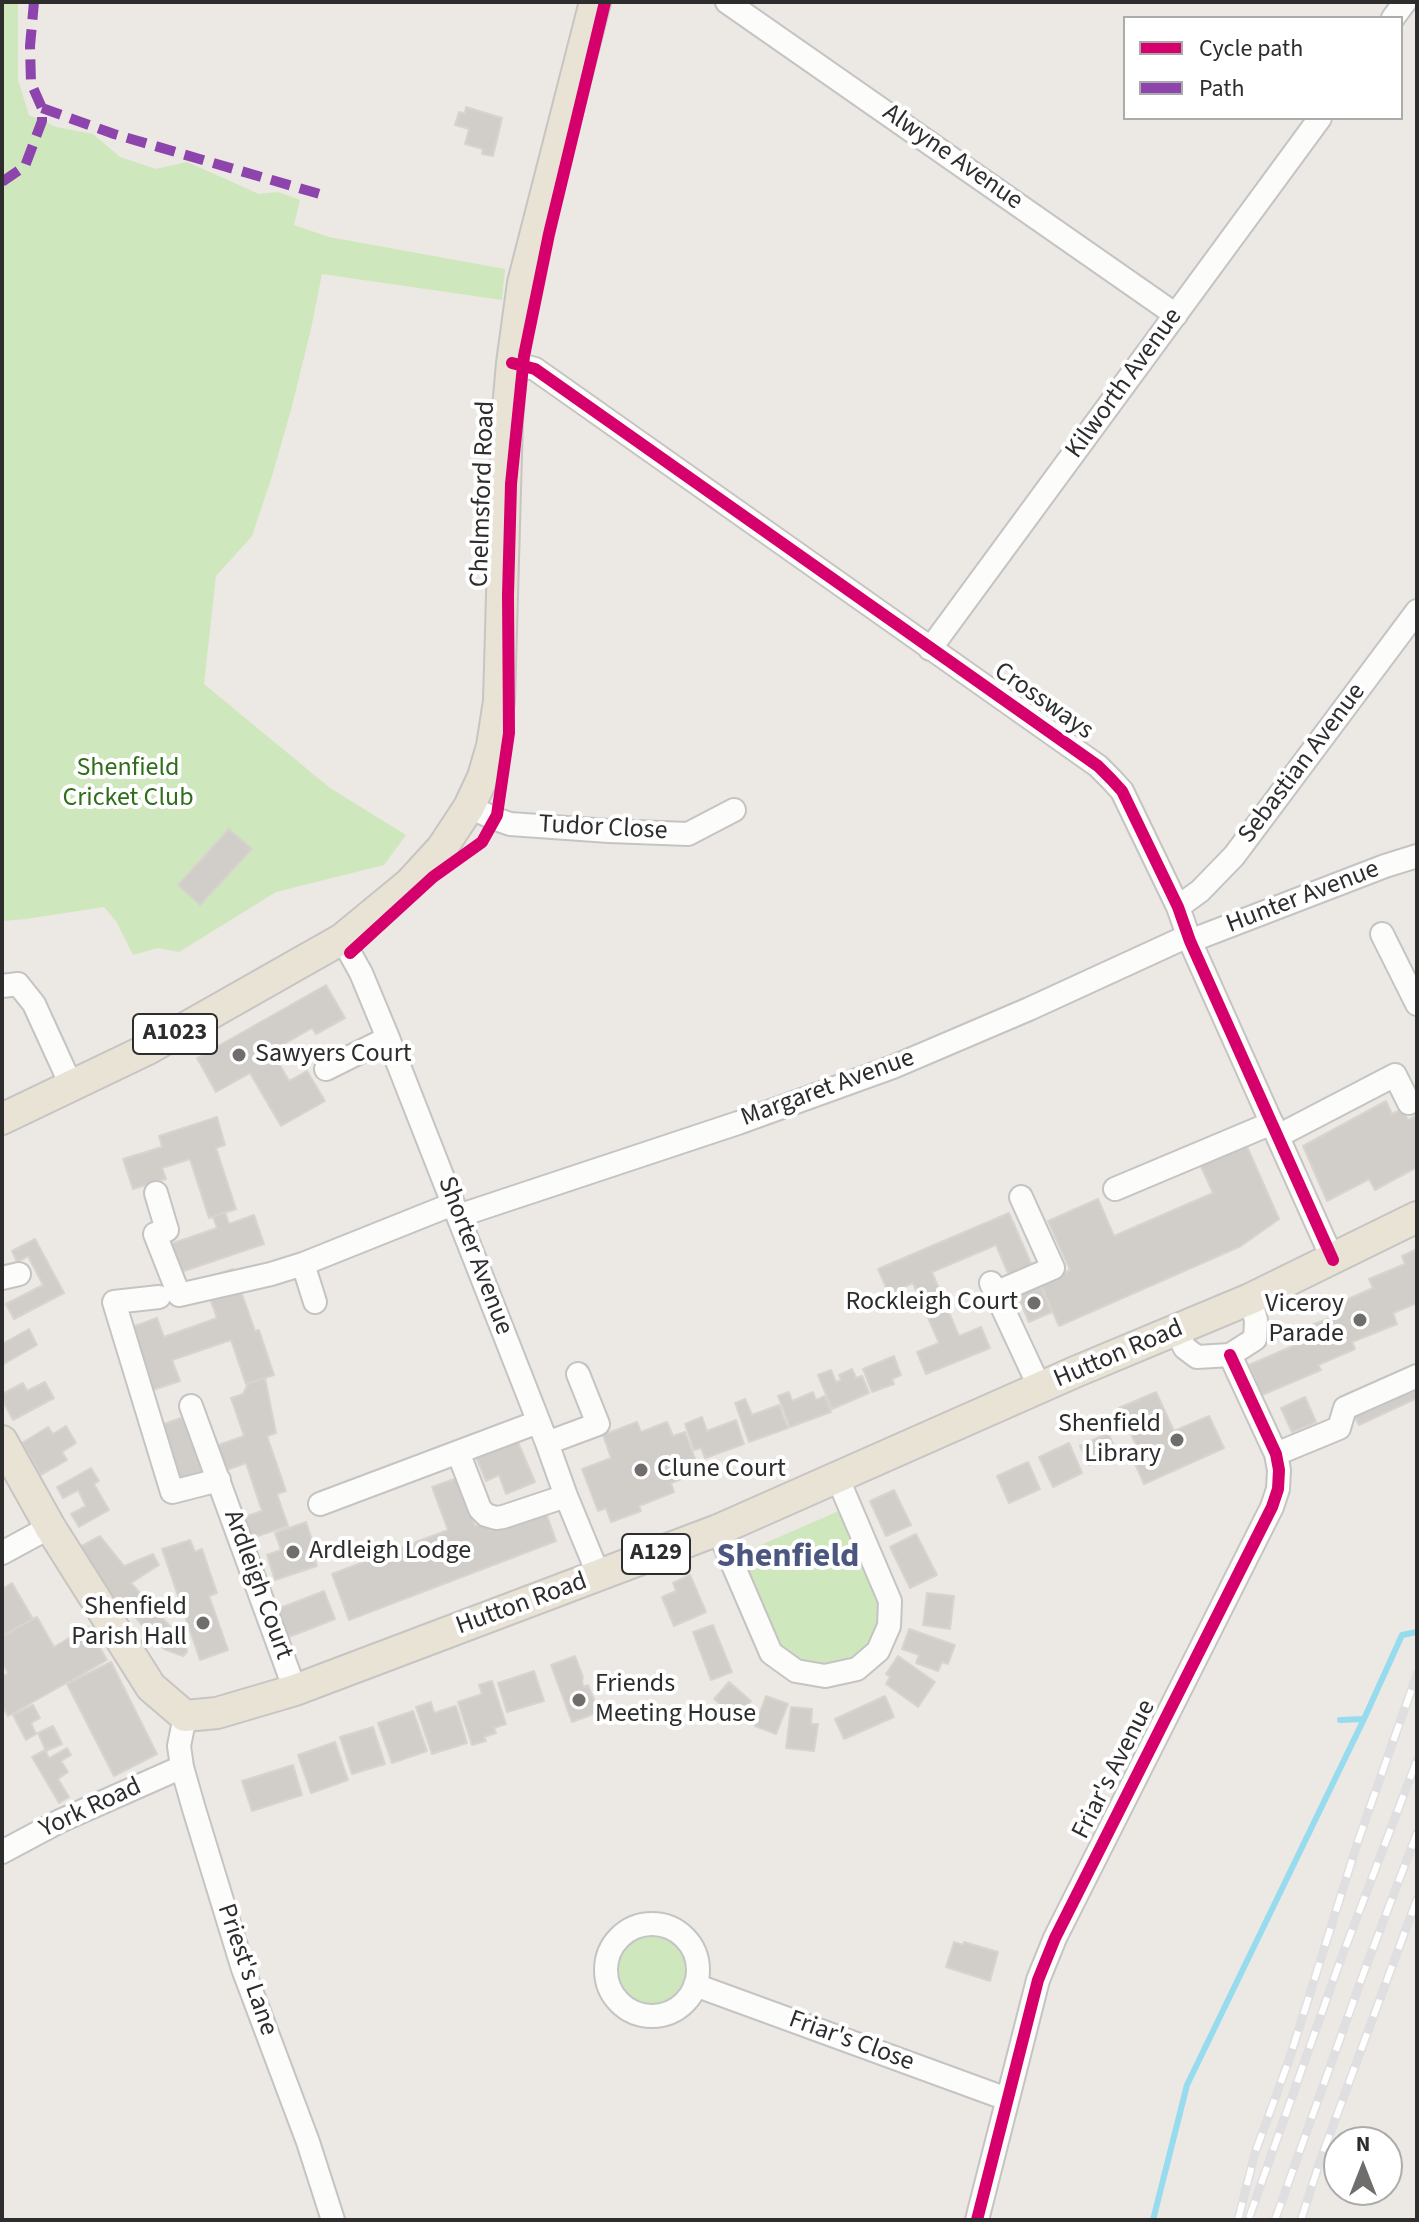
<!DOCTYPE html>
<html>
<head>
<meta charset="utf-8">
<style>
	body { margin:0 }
	#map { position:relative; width:1419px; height:2222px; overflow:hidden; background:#ece8e4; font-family:"Source Sans 3",sans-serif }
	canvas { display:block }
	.frame { position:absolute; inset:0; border:4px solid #2d2d2d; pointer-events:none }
	.legend { position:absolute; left:1123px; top:16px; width:280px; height:104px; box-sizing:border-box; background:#fff; border:2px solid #ababab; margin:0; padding:10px 14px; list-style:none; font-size:24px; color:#2d2d2d }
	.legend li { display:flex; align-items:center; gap:16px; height:40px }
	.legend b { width:40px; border:2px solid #ababab }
	.north { position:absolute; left:1323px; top:2126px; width:80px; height:80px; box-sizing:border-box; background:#fff; border:2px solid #ababab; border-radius:50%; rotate:0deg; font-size:22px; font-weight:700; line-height:32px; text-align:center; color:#2d2d2d }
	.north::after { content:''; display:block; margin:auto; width:28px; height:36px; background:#706e6d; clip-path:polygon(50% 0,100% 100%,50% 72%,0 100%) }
</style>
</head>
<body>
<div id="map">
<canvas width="1419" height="2222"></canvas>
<div class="frame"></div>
<ul class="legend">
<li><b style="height:10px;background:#d6006c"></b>Cycle path</li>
<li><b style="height:10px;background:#8e44ad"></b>Path</li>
</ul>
<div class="north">N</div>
</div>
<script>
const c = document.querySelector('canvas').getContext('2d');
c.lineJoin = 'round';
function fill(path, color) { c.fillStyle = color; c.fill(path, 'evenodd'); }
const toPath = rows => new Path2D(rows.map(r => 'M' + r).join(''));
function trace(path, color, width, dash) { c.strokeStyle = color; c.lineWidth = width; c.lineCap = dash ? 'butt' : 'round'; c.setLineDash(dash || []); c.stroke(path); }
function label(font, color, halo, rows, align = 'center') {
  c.font = font + ' "Source Sans 3",sans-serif'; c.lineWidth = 8; c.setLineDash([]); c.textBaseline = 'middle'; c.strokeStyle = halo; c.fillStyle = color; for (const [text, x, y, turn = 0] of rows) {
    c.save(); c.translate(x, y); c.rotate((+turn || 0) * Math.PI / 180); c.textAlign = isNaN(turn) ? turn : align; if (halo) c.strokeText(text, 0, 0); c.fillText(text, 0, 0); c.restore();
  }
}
fill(toPath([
	[2,2,18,2,18,80,29,115,56,127,93,134,120,157,156,169,187,162,259,194,278,192,300,200,294,225,329,237,505,269,502,300,322,274,311,329,291,410,272,476,252,536,216,576,204,684,330,788,406,835,384,865,276,892,179,952,158,948,133,955,116,921,104,907,26,919,2,921],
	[841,1510,876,1586,882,1623,863,1656,825,1672,777,1651,736,1556],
	'614 1970a38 38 0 1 1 76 0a38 38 0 1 1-76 0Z'
]), '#cfe7bc');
trace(toPath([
	[1340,1720,1364,1719,1402,1635,1417,1632],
	[1153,2220,1187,2085,1364,1719]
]), '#97dbee', 6);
const building = toPath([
	[466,107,502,118,493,156,482,154,483,149,465,144,469,129,455,125,459,112,465,113,466,107],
	[229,829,252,849,200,905,178,885,229,829],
	[326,985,345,1018,316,1034,312,1028,272,1051,289,1081,307,1071,325,1101,281,1126,250,1073,216,1092,197,1058,326,985],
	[1386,1101,1392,1114,1402,1109,1408,1120,1417,1115,1417,1167,1375,1190,1369,1179,1327,1201,1303,1146,1386,1101],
	[217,1117,225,1145,216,1148,236,1209,209,1218,190,1159,162,1168,166,1179,133,1189,123,1159,162,1147,159,1136,217,1117],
	[1245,1142,1279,1219,1241,1246,1059,1326,1040,1283,1070,1270,1048,1221,1098,1199,1114,1236,1213,1193,1199,1162,1245,1142],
	[225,1212,229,1224,254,1215,264,1244,175,1274,165,1246,217,1228,213,1217,225,1212],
	[1009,1213,1052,1312,1029,1322,996,1245,932,1272,959,1336,981,1327,990,1348,926,1374,917,1352,939,1343,913,1283,889,1294,878,1269,1009,1213],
	[35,1239,64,1293,14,1319,6,1304,43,1285,28,1256,17,1262,12,1251,35,1239],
	[1417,1249,1417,1303,1393,1313,1397,1324,1352,1342,1355,1349,1318,1365,1321,1370,1262,1395,1249,1365,1302,1342,1297,1331,1332,1317,1328,1308,1373,1288,1369,1279,1405,1264,1402,1256,1417,1249],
	[233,1269,255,1331,259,1330,274,1375,246,1384,231,1340,172,1360,180,1381,153,1390,132,1327,157,1318,164,1337,217,1318,203,1279,233,1269],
	[29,1329,37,1345,2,1365,2,1344,29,1329],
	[894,1356,901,1375,892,1379,894,1384,872,1392,863,1369,894,1356],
	[852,1369,856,1378,862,1376,869,1393,832,1409,818,1375,831,1370,836,1382,841,1380,839,1375,852,1369],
	[265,1378,276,1433,267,1436,286,1491,277,1494,288,1526,252,1538,244,1517,262,1511,246,1463,221,1472,213,1447,244,1436,231,1398,243,1394,248,1384,265,1378],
	[45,1382,54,1398,13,1420,2,1399,2,1394,23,1383,27,1391,45,1382],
	[1417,1382,1417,1398,1359,1425,1352,1411,1417,1382],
	[789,1392,792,1401,813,1392,816,1400,825,1396,831,1412,790,1427,778,1396,789,1392],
	[1156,1392,1174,1431,1209,1416,1224,1448,1144,1484,1130,1452,1138,1449,1119,1408,1156,1392],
	[1305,1397,1316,1422,1292,1432,1281,1408,1305,1397],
	[745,1399,752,1415,779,1405,788,1428,749,1442,735,1403,745,1399],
	[184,1417,203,1473,177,1482,158,1426,184,1417],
	[702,1417,707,1431,736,1420,744,1444,705,1458,701,1448,694,1450,685,1424,702,1417],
	[637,1422,641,1432,667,1422,673,1436,685,1432,700,1472,671,1483,674,1492,639,1506,641,1511,611,1522,606,1508,598,1511,582,1469,611,1458,603,1435,637,1422],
	[66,1426,76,1443,62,1452,67,1460,41,1475,22,1443,48,1427,53,1434,66,1426],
	[1108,1433,1117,1453,1089,1465,1080,1446,1108,1433],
	[517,1440,535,1482,506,1494,499,1475,486,1481,476,1457,517,1440],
	[1069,1443,1082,1473,1053,1487,1039,1457,1069,1443],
	[1028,1462,1040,1489,1009,1503,997,1476,1028,1462],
	[91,1468,99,1481,94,1484,109,1510,79,1527,71,1514,86,1506,78,1490,63,1498,57,1487,91,1468],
	[457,1478,475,1526,487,1522,490,1531,545,1510,556,1541,349,1620,332,1574,448,1530,432,1487,457,1478],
	[894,1490,911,1525,886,1536,870,1501,894,1490],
	[306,1522,314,1546,311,1548,317,1566,275,1580,267,1555,281,1550,275,1533,306,1522],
	[916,1534,937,1575,910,1588,890,1547,916,1534],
	[100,1536,124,1566,153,1554,159,1565,131,1583,186,1644,187,1652,183,1656,164,1649,124,1605,119,1607,80,1547,100,1536],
	[190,1540,195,1552,202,1549,217,1593,209,1596,228,1650,200,1660,162,1549,190,1540],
	[690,1575,706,1612,674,1626,662,1597,676,1591,673,1583,690,1575],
	[12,1583,33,1619,2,1636,2,1589,12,1583],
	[324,1591,335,1619,286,1638,275,1610,324,1591],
	[927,1593,954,1596,950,1629,923,1625,927,1593],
	[37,1617,54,1647,88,1627,107,1660,8,1716,2,1705,2,1677,8,1673,2,1662,2,1636,37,1617],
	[713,1625,732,1672,711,1680,693,1632,713,1625],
	[909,1629,955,1645,948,1664,942,1662,938,1671,916,1663,919,1655,902,1649,909,1629],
	[575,1656,583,1677,582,1682,584,1687,588,1685,599,1712,572,1722,551,1665,575,1656],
	[898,1656,935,1682,918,1707,886,1684,890,1677,886,1674,898,1656],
	[111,1662,157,1754,114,1776,67,1684,111,1662],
	[534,1671,544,1701,507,1712,498,1683,534,1671],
	[492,1681,506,1724,494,1728,496,1733,484,1737,486,1741,472,1745,458,1702,482,1694,479,1685,492,1681],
	[729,1682,751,1701,736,1718,714,1699,729,1682],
	[766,1696,788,1704,776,1734,755,1726,766,1696],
	[885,1696,894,1717,844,1739,835,1719,885,1696],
	[431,1702,434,1713,456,1706,467,1743,432,1754,416,1707,431,1702],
	[33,1705,40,1718,31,1723,36,1734,26,1740,13,1715,33,1705],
	[791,1707,812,1709,811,1724,818,1724,814,1751,786,1748,791,1707],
	[413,1711,427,1751,392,1763,378,1723,413,1711],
	[53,1726,62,1744,46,1751,38,1733,53,1726],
	[373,1727,385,1764,352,1774,340,1737,373,1727],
	[335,1742,348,1780,311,1793,298,1755,335,1742],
	[67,1748,71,1755,61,1761,68,1772,58,1779,69,1797,59,1803,32,1757,45,1750,49,1758,67,1748],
	[293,1765,302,1795,252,1811,242,1781,293,1765],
	[954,1942,963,1945,964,1942,998,1952,990,1981,946,1967,954,1942]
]);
fill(building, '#d1ceca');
trace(building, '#d7d4d0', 2);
const minor = toPath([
	[727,2,1176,315],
	[1393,18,1405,2],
	[512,363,535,369,1098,766,1111,779,1122,791,1178,907,1190,941,1333,1260],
	[930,649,1320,118],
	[469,807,496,819,510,824,609,831,688,834,734,810],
	[1178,907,1200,891,1234,856,1417,611],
	[1382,934,1417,1004],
	[342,939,361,973,388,1038,547,1443,566,1496,599,1576],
	[1190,941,1385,866,1417,856],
	[2,986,18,984,34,1004,71,1085],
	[326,1069,388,1038],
	[1278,1136,1395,1075,1409,1103],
	[1115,1189,1272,1123],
	[156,1193,167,1230,155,1234,179,1295,271,1274,303,1264,453,1204],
	[458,1216,738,1123,893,1067,1029,1009,1188,936],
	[303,1264,315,1302],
	[2,1278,19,1274],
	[991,1283,1040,1388],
	[995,1293,1053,1268,1021,1197],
	[159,1297,114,1302,172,1492,219,1480],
	[1176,1331,1185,1348,1197,1357,1230,1355,1255,1339,1256,1320,1250,1299],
	[191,1406,295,1690],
	[547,1443,598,1424,578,1374],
	[458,1452,480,1509,486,1515,496,1518,503,1517,566,1496],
	[1276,1454,1339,1428,1345,1408,1417,1376],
	[320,1504,538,1422],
	[718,1530,771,1653,796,1671,825,1676,857,1669,878,1651,889,1626,890,1601,838,1479],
	[2,1553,50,1527],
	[185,1716,179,1746,182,1767,194,1809,243,1969,308,2142,333,2220],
	[2,1852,60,1821,182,1767],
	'606 1970a46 46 0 1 1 92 0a46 46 0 1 1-92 0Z',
	[695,1985,1007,2099],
	[977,2220,1038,1980,1055,1938,1272,1507,1278,1489,1279,1470,1276,1454,1230,1355]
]);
const major = toPath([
	[2,1119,148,1049,342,939,410,883,442,848,469,807,483,777,492,746,499,701,507,420,512,363,523,283,595,2],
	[2,1441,50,1527,151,1687,185,1716,217,1713,295,1690,718,1530,1075,1372,1250,1299,1417,1217]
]);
trace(minor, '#c5c4c4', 26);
trace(major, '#c6c5c3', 34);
trace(minor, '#fcfcfb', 22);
trace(major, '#e9e3d5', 30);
const rail = toPath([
	[1249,2218,1338,1967,1417,1760],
	[1238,2220,1255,2153,1289,2060,1359,1838,1417,1674],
	[1275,2220,1364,1972,1417,1833],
	[1301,2220,1321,2158,1417,1899]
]);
trace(rail, '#dfdfe1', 9);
trace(rail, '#fff', 6, [18]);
trace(toPath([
	[42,108,114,134,323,195],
	[2,182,25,166,42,121,42,108,31,83,30,46,34,2]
]), '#8e44ad', 10, [20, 10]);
trace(toPath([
	[512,363,535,369,1098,766,1111,779,1122,791,1178,907,1190,941,1333,1260],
	[350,953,433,877,482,842,497,815,509,733,508,595,511,484,524,356,549,234,605,2],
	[977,2220,1038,1980,1055,1938,1272,1507,1278,1489,1279,1470,1276,1454,1230,1355]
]), '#d6006c', 12);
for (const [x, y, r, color] of [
	[239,1055,8,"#706e6d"],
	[1034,1303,8,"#706e6d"],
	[1360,1320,8,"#706e6d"],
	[1177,1440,8,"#706e6d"],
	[641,1470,8,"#706e6d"],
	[293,1552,8,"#706e6d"],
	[203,1623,8,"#706e6d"],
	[579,1700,8,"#706e6d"]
]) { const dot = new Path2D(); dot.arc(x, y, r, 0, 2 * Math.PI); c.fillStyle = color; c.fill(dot); trace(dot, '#fff', 3); }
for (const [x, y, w] of [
	[175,1034,84],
	[656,1554,68]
]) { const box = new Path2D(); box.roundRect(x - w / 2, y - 20, w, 40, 6); c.fillStyle = '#fff'; c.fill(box); trace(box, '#2d2d2d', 2); }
label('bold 24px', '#2d2d2d', null, [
	["A1023",175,1034],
	["A129",656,1554]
]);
label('26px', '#2d2d2d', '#fff', [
	["Alwyne Avenue",952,158,35],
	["Kilworth Avenue",1125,384,-54],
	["Chelmsford Road",484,494,-88],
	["Crossways",1043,702,35],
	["Sebastian Avenue",1303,764,-53],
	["Tudor Close",603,829,3],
	["Hunter Avenue",1303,898,-21],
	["Margaret Avenue",828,1089,-20],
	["Shorter Avenue",474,1256,69],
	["Hutton Road",1119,1355,-23],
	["Ardleigh Court",257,1585,70],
	["Hutton Road",522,1605,-20],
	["Friar's Avenue",1115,1770,-63],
	["York Road",91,1809,-25],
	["Priest's Lane",246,1970,71],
	["Friar's Close",851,2042,20]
]);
label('26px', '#2f6e1a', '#fff', [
	["Shenfield",128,769],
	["Cricket Club",128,799]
]);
label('26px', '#2d2d2d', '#fff', [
	["Sawyers Court",255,1055],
	["Rockleigh Court",1018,1303,"right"],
	["Viceroy",1344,1305,"right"],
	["Parade",1344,1335,"right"],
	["Shenfield",1161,1425,"right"],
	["Library",1161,1455,"right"],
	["Clune Court",657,1470],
	["Ardleigh Lodge",309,1552],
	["Shenfield",187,1608,"right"],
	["Parish Hall",187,1638,"right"],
	["Friends",595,1685],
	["Meeting House",595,1715]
], 'left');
label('bold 34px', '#4c5780', '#fff', [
	["Shenfield",788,1559]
]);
</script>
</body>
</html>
